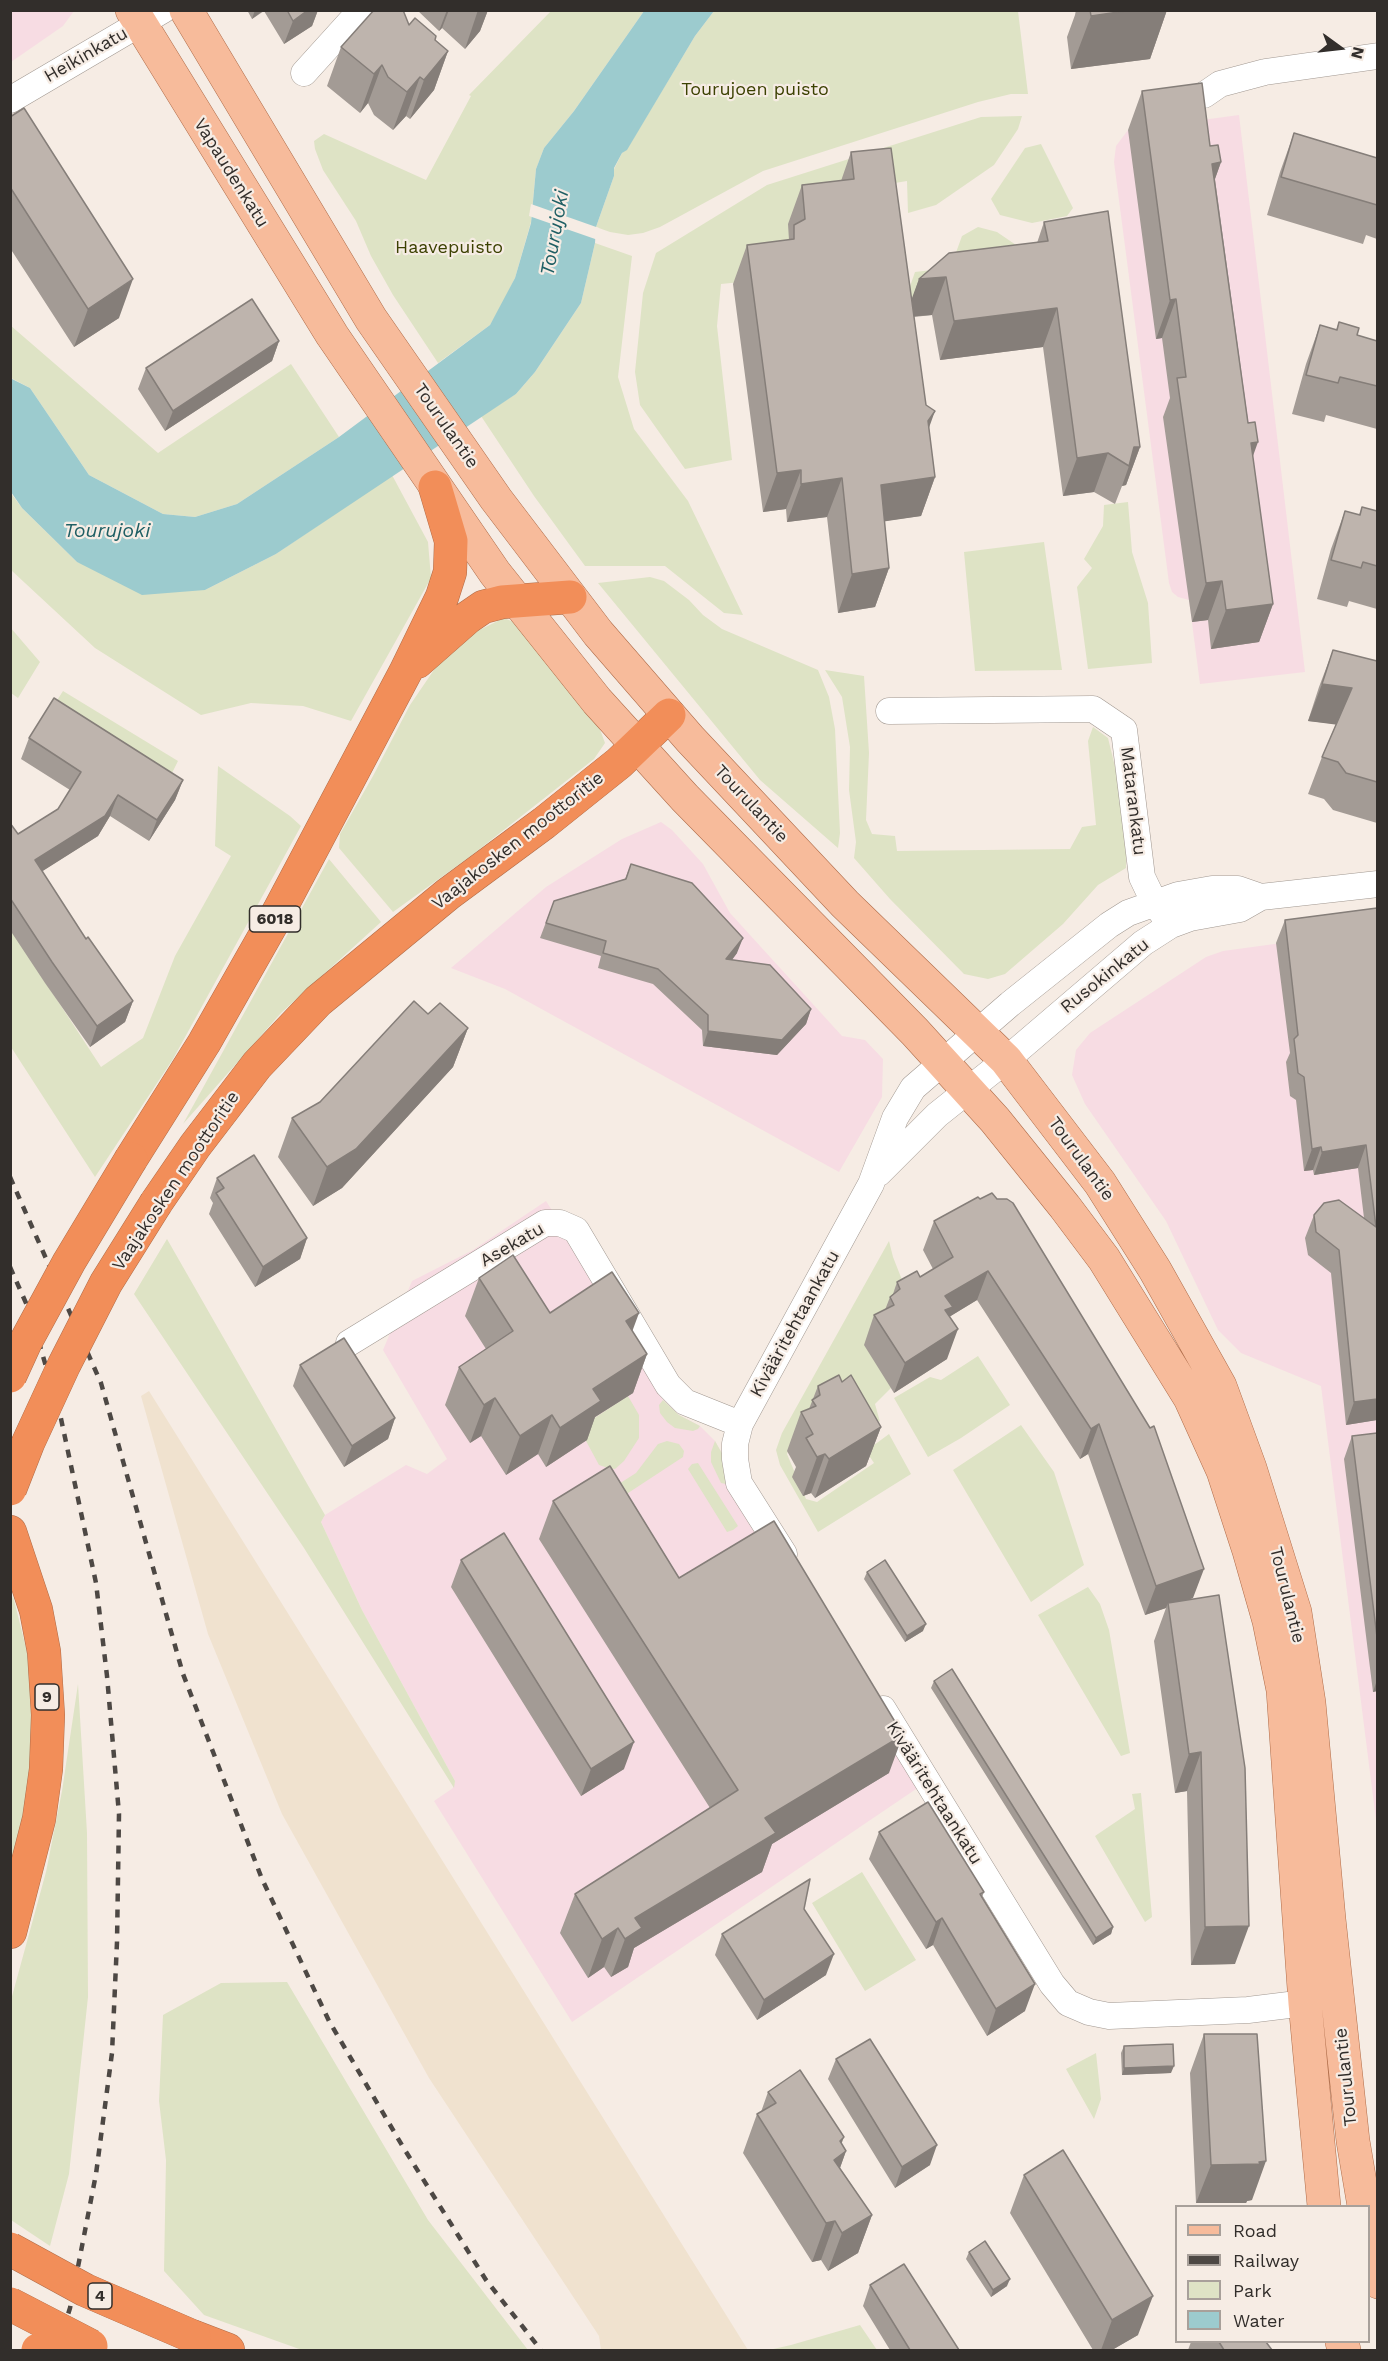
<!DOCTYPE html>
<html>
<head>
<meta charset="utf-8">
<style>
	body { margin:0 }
	#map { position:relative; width:1388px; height:2361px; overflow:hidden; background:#f6ece4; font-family:"Work Sans",sans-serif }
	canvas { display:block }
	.frame { position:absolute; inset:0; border:12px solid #322e2b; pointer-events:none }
	.legend { position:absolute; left:1175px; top:2205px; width:195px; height:138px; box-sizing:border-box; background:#f6ece4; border:2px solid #a8a09a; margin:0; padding:8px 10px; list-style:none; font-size:18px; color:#322e2b }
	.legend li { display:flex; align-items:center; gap:12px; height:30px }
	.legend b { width:30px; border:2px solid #a8a09a }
	.north { position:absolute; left:1310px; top:18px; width:60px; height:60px; -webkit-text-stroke:4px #f6ece4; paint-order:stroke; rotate:105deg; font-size:16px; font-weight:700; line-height:24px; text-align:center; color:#322e2b }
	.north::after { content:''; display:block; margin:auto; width:21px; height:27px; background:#322e2b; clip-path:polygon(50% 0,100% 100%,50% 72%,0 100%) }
</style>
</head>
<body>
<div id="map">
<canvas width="1388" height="2361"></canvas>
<div class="frame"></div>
<ul class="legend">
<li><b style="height:8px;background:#f7bb9b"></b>Road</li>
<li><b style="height:8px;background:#4d4844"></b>Railway</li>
<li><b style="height:16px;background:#dee3c5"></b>Park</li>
<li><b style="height:16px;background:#9ccbce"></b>Water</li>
</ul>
<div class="north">N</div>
</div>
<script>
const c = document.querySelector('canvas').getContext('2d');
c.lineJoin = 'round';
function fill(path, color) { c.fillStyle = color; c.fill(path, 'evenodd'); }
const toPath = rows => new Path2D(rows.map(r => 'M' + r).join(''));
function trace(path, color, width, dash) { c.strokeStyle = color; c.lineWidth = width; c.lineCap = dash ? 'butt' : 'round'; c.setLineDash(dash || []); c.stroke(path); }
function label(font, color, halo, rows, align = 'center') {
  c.font = font + ' "Work Sans",sans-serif'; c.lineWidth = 4.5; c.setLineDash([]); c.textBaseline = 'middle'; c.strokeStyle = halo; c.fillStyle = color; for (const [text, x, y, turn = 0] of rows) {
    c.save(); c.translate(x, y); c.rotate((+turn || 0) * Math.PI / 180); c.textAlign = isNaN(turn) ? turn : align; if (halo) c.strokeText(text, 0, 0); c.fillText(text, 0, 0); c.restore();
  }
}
fill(toPath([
	[11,10,74,10,74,11,63,26,11,62],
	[1239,115,1305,672,1200,684,1189,600,1178,597,1172,592,1169,583,1114,162,1116,146,1128,130],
	[661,822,672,830,703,864,730,913,842,1036,865,1040,883,1059,882,1097,839,1172,505,989,451,968,546,887,622,839],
	[1377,930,1377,1828,1321,1386,1241,1353,1218,1330,1166,1221,1085,1104,1072,1075,1076,1050,1090,1033,1206,957,1223,951],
	[546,1201,611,1303,663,1400,679,1415,700,1426,715,1441,723,1455,726,1484,749,1524,922,1785,572,2022,434,1801,453,1788,455,1781,362,1610,321,1522,325,1515,406,1465,427,1474,447,1459,383,1350,412,1281,473,1250]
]), '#f7dce3');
fill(toPath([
	[149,1391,289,1615,748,2350,601,2350,599,2336,429,2078,282,1814,208,1634,141,1396]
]), '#f0e2cf');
fill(toPath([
	[551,11,644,11,574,111,544,148,536,169,531,222,515,278,502,305,490,325,438,363,393,295,371,256,356,221,323,170,315,149,314,141,324,134,426,180,471,96,469,95],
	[714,11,1018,11,1028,94,1011,94,978,102,763,171,660,227,643,233,628,235,610,232,596,227,614,176,614,169,622,153,627,149,695,36],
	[1022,116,1018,129,994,165,936,205,908,213,907,181,877,186,791,263,780,278,721,284,717,326,732,460,685,469,640,405,635,372,643,293,656,253,767,185,981,117],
	[1041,144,1073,208,1067,216,1032,223,1000,215,991,199,1025,148],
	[978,227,997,232,1016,245,1022,273,925,298,906,298,915,272,932,270,954,258,962,236],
	[595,243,632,256,618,377,634,429,688,501,743,615,724,613,665,566,585,566,534,496,481,416,516,394,535,372,581,303],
	[10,325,158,453,291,364,339,437,237,504,195,517,163,514,89,475,30,388,11,378],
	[392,475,428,542,431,578,351,721,303,706,251,703,201,715,95,648,11,570,10,492,22,508,77,562,205,590,276,554],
	[1128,502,1132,552,1148,603,1152,663,1088,669,1077,587,1092,568,1084,559,1103,526,1104,505],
	[1044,542,1062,670,975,671,964,552],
	[650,577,664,581,689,600,703,615,722,629,818,670,829,697,835,729,840,833,838,848,760,780,598,583],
	[504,618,516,623,598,724,605,743,594,759,472,855,393,912,339,848,340,834,373,776,410,705,438,664,463,638],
	[10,627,40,662,18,698,11,693],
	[825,670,864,676,869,753,866,820,872,834,895,836,897,851,1070,849,1082,827,1096,825,1088,741,1093,727,1108,738,1127,816,1126,868,1098,885,1063,924,1005,974,988,979,964,974,890,899,854,858,856,842,849,790,850,747,842,697],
	[63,691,178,761,172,773,56,702],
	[218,766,290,816,301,826,173,1059,95,1177,11,1047,10,928,101,1067,143,1038,175,956,231,856,215,846],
	[329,859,381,922,281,1013,183,1124],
	[167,1239,325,1515,321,1522,362,1610,455,1781,454,1788,304,1548,134,1294],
	[889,1241,893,1257,904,1285,893,1386,875,1404,880,1422,874,1418,790,1446,787,1454,806,1499,817,1502,874,1463,866,1451,889,1434,911,1474,818,1532,780,1465,776,1450,782,1433],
	[978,1356,1010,1405,961,1438,928,1457,894,1398,930,1377,941,1380],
	[628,1396,639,1415,639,1438,624,1461,615,1469,608,1468,599,1465,579,1428],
	[663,1400,679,1415,700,1426,698,1429,693,1431,675,1428,667,1422,660,1413,659,1405],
	[1021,1425,1054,1472,1084,1565,1031,1602,953,1470],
	[667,1441,679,1444,684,1451,683,1457,622,1497,614,1487,636,1473,658,1444],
	[715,1441,723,1455,726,1484,721,1483,711,1462,711,1452],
	[698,1463,738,1526,733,1530,727,1532,688,1469,692,1464],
	[1088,1587,1100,1604,1109,1630,1130,1753,1121,1756,1038,1615],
	[13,1596,32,1672,32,1764,11,1892,10,1604],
	[78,1684,87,1833,88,1997,69,2174,50,2246,11,2220,11,2000,46,1872,62,1791],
	[1141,1793,1152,1917,1145,1922,1095,1836,1135,1809,1132,1794],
	[862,1872,916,1960,865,1991,812,1903],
	[287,1982,428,2220,528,2350,302,2350,204,2315,164,2271,166,2160,159,2101,163,2015,221,1983],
	[1096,2053,1101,2099,1094,2119,1066,2069],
	[860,2325,877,2350,769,2350,791,2345]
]), '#dee3c5');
fill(toPath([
	[644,11,714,11,695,36,627,150,622,153,614,168,614,176,596,227,595,243,581,303,535,372,516,394,276,554,205,590,142,595,77,562,22,508,11,492,10,378,30,388,89,475,163,514,195,517,237,504,339,437,490,325,515,278,531,223,536,169,544,148,574,111]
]), '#9ccbce');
fill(toPath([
	[531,204,599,228,598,240,529,216]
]), '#f6ece4');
const minor = toPath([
	[304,73,361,10],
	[1204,95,1220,84,1265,72,1378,56],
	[10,100,163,10],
	[889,711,1093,709,1124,730,1142,877,1154,902,1164,916],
	[879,1173,937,1115,1006,1060,1143,943,1171,925,1190,918,1240,909,1261,897,1378,884],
	[349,1343,545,1223,560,1223,576,1230,668,1385,685,1402,740,1424],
	[784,1554,739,1483,735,1459,735,1444,740,1424,871,1184,895,1118,913,1088,1010,1004,1109,925,1128,913,1178,895,1212,889,1238,889,1261,897],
	[883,1709,1052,1984,1068,2003,1089,2012,1109,2016,1248,2010,1305,2003]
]);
const major = toPath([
	[132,10,332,335,495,573,597,701,685,798,915,1032,995,1120,1065,1207,1104,1259,1190,1398,1223,1471,1249,1551,1269,1621,1283,1690,1305,2003,1324,2206],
	[186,10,371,319,496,499,598,633,690,739,845,904,1006,1060,1100,1183,1155,1270,1220,1386,1250,1468,1295,1612,1309,1703,1329,1919,1353,2141,1364,2206],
	[1368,2231,1378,2282],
	[1342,2342,1344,2350]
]);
const highway = toPath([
	[417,662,467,618,483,607,502,602,570,597],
	[131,1159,204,1043,279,911,406,671,442,597,450,572,451,541,435,487],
	[156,1203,195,1146,257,1065,318,1001,448,894,544,823,619,763,669,715],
	[10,1532,36,1610,44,1652,48,1715,46,1769,39,1819,10,1932],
	[194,2337,228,2350]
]);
trace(minor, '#a19891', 27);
trace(major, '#af6c49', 34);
trace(highway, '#af6c49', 34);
trace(minor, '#fff', 26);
trace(major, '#f7bb9b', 33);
trace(highway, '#f28e59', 33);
trace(toPath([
	[10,1177,101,1383,183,1674,262,1879,329,2021,403,2147,486,2280,541,2350],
	[10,1267,30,1312,60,1414,96,1583,107,1676,119,1814,117,1942,112,2053,96,2174,70,2308,57,2350]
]), '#4d4844', 4.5, [8, 8]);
const highwayBridge = toPath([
	[10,1376,26,1341,69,1262,131,1159],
	[10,1489,28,1443,64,1365,106,1283,156,1203],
	[10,2249,85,2290,194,2337],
	[10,2304,91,2346],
	[38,2350,89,2346]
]);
trace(highwayBridge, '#af6c49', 34, []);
trace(highwayBridge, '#f28e59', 33);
fill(toPath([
	[247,10,318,10,312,26,284,44,264,11,252,19],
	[417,10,488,10,480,31,465,49,442,28,439,31],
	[1076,10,1167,10,1150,59,1071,69,1067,37,1075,15],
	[409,25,435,40,448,51,434,90,410,119,406,116,393,130,374,115,368,103,360,113,327,86,341,47],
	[1142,91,1210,146,1221,162,1215,179,1273,604,1259,642,1211,649,1208,620,1192,622,1163,417,1170,398,1162,338,1156,339,1128,130],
	[10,117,119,318,74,347,10,248],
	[1294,133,1377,158,1377,239,1366,235,1363,244,1267,215,1280,172],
	[851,152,912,300,919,279,1037,243,1044,222,1140,447,1126,485,1122,486,1115,504,1094,492,1063,496,1043,347,940,360,932,315,914,317,935,477,921,516,884,521,889,568,875,607,838,613,827,517,787,522,786,509,763,512,733,284,747,245,789,240,788,224,802,185,841,181],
	[1339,322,1357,335,1377,341,1377,429,1326,415,1324,422,1292,414,1306,364,1320,325,1336,330],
	[279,341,272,361,165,431,138,389,146,368],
	[1362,507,1377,511,1377,609,1349,601,1347,607,1317,599,1331,549,1345,511,1359,515],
	[1333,650,1377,661,1377,823,1333,810,1324,799,1308,794,1322,757,1336,724,1308,721,1319,687],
	[29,738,183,780,175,800,149,841,110,816,98,836,42,871,86,939,133,1001,125,1022,90,1047,45,983,10,930,10,823,18,834,58,809,70,790,21,759],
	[631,864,737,953,732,960,811,1009,806,1024,777,1055,703,1046,702,1030,653,984,598,968,601,956,540,938,554,901,625,879],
	[1377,908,1377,1420,1346,1425,1331,1273,1308,1255,1305,1238,1314,1215,1364,1218,1358,1168,1314,1175,1313,1170,1304,1171,1296,1100,1290,1096,1286,1062,1290,1053,1276,943,1285,920],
	[428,1014,468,1028,453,1067,342,1188,313,1206,278,1157,292,1118,320,1102],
	[217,1178,307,1238,300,1259,255,1287,209,1214,213,1203,210,1198],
	[978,1197,1193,1598,1189,1599,1235,1964,1191,1965,1187,1791,1175,1793,1154,1641,1166,1608,1145,1615,1088,1454,1080,1459,977,1300,949,1317,947,1359,894,1393,864,1345,874,1315,885,1310,890,1297,893,1294,897,1282,920,1277,933,1269,923,1250,934,1221],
	[479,1278,550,1313,632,1331,647,1354,633,1393,595,1417,587,1440,546,1467,538,1454,506,1475,481,1436,470,1443,445,1405,459,1367,486,1349,465,1316],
	[300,1365,395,1418,388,1439,344,1467,293,1386],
	[842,1382,881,1427,866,1466,815,1498,811,1493,803,1496,792,1477,796,1467,787,1451,801,1412,809,1409,818,1386],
	[1377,1433,1377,1691,1373,1692,1344,1459,1352,1436],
	[553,1501,679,1578,889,1773,772,1844,762,1872,634,1948,628,1967,611,1977,604,1967,588,1978,560,1933,575,1894,710,1808,539,1539],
	[461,1560,624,1769,581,1796,451,1587],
	[867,1572,923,1631,905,1642,864,1579],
	[934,1681,1113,1927,1111,1934,1093,1945,931,1688],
	[879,1832,984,1892,982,1897,1025,2011,987,2036,933,1945,926,1949,869,1859],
	[804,1909,826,1975,757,2020,715,1955,722,1934],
	[1204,2034,1252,2200,1247,2201,1246,2203,1196,2203,1190,2073],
	[1124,2046,1171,2073,1122,2075,1121,2053],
	[836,2059,930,2165,895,2188,828,2079],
	[768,2092,841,2143,846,2151,840,2168,872,2215,858,2253,828,2271,821,2260,812,2262,743,2153,757,2114,761,2112],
	[1024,2175,1138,2335,1112,2350,1093,2350,1010,2213],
	[969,2252,1007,2286,991,2297,966,2259],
	[870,2285,959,2350,890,2350,863,2306],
	[1191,2342,1266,2342,1272,2350,1188,2350]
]), '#a39b95');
fill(toPath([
	[255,10,264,10,252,19],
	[308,10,318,10,312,26,284,44,293,21],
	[447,10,449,10,442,28,439,31],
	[478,10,488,10,480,31,465,49],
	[1132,10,1167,10,1150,59,1071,69,1091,16],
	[448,51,434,90,410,119,424,80],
	[382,65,368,103,360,113,374,74],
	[420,77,406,116,393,130,407,92],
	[1221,162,1207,201,1212,164],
	[946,277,932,315,905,317,919,279],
	[133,279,119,318,74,347,88,309],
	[1176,299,1162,338,1156,339,1170,300],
	[1057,308,1043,347,940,360,954,321],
	[279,341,272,361,165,431,173,411],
	[935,411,921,450,928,421],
	[1258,442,1244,481,1251,443],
	[1134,447,1140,447,1126,485,1122,486,1129,466],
	[1108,453,1094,492,1063,496,1077,458],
	[801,470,786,509,763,512,777,473],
	[935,477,921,516,867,524,881,485],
	[842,478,827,517,787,522,801,484],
	[889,568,875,607,838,613,852,574],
	[1222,581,1208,620,1192,622,1206,583],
	[1273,604,1259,642,1211,649,1226,610],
	[1322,684,1352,688,1339,725,1308,721],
	[183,780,175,800,149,841,157,820],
	[118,795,110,816,98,836,27,881,35,860],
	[743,938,737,953,721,974,726,959],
	[133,1001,125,1022,90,1047,97,1026],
	[811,1009,806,1024,777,1055,703,1046,708,1031],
	[468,1028,453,1067,342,1188,313,1206,327,1167],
	[1366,1145,1358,1168,1314,1175,1322,1152],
	[1321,1147,1313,1170,1304,1171,1312,1149],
	[307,1238,300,1259,255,1287,263,1267],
	[988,1271,977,1300,949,1317,942,1336,945,1296],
	[639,1313,625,1351,626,1321],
	[958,1329,947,1359,894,1393,905,1363],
	[647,1354,633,1393,595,1417,587,1440,546,1467,560,1428,593,1389],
	[495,1398,481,1436,470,1443,484,1405],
	[1377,1399,1377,1420,1346,1425,1354,1402],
	[552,1415,538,1454,506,1475,520,1436],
	[395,1418,388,1439,344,1467,352,1446],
	[1099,1424,1088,1454,1080,1459,1091,1429],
	[881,1427,866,1466,815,1498,829,1459],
	[825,1454,811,1493,803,1496,817,1457],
	[1204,1569,1193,1598,1169,1607,1168,1603,1166,1608,1145,1615,1156,1586],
	[926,1624,923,1631,905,1642,907,1636],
	[1377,1680,1377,1691,1373,1692],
	[903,1735,889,1773,772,1844,762,1872,634,1948,628,1967,611,1977,625,1939,635,1918,765,1818],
	[634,1742,624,1769,581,1796,591,1769],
	[1201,1752,1187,1791,1175,1793,1189,1754],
	[942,1918,933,1945,926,1949,936,1922],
	[1249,1926,1235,1964,1191,1965,1205,1927],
	[1113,1927,1111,1934,1093,1945,1096,1938],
	[618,1928,604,1967,588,1978,602,1939],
	[834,1954,826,1975,757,2020,764,2000],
	[1035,1984,1025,2011,987,2036,996,2009],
	[1174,2066,1171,2073,1122,2075,1124,2068],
	[844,2137,836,2158,846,2151,832,2190,820,2198,840,2141],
	[937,2145,930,2165,895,2188,902,2167],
	[1266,2161,1252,2200,1247,2201,1246,2203,1196,2203,1211,2165],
	[872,2215,858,2253,828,2271,842,2233],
	[835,2221,821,2260,812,2262,826,2223],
	[1010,2279,1007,2286,991,2297,993,2290],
	[1153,2296,1138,2335,1112,2350,1101,2350,1112,2320]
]), '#857e79');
const building = toPath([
	[287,10,308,10,293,21,287,10],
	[374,10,403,10,409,25,415,18,436,36,435,40,448,51,424,80,420,77,407,92,388,77,382,65,374,74,341,47,374,10],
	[1090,10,1132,10,1091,16,1090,10],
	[1202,83,1210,146,1218,145,1221,162,1212,164,1248,423,1255,422,1258,442,1251,443,1273,604,1226,610,1222,581,1206,583,1177,378,1186,377,1176,299,1170,300,1142,91,1202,83],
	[24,108,133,279,88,309,10,187,10,117,24,108],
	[1294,133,1377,158,1377,205,1281,177,1294,133],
	[891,148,926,405,935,411,928,421,935,477,881,485,889,568,852,574,842,478,801,484,801,470,777,473,747,245,794,239,794,225,805,219,802,185,854,179,851,152,891,148],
	[1108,211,1140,447,1134,447,1129,466,1108,453,1077,458,1057,308,954,321,946,277,919,279,949,253,1048,241,1044,222,1108,211],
	[252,299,279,341,173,411,146,368,252,299],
	[1339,322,1359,328,1357,335,1377,341,1377,386,1340,377,1338,383,1306,375,1320,325,1337,330,1339,322],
	[1362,507,1377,511,1377,566,1363,562,1361,568,1331,560,1345,511,1360,515,1362,507],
	[1333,650,1377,661,1377,782,1346,773,1338,762,1322,757,1352,688,1322,684,1333,650],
	[54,698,183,780,157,820,118,795,105,816,35,860,86,939,88,937,133,1001,97,1026,52,962,10,898,10,823,18,834,58,809,81,772,29,738,54,698],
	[631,864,692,883,743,938,726,959,770,965,811,1009,782,1040,708,1031,708,1015,658,969,603,953,606,941,546,923,554,901,626,879,631,864],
	[1377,908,1377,1399,1354,1402,1339,1250,1316,1232,1314,1215,1324,1203,1339,1200,1376,1227,1366,1145,1322,1152,1321,1147,1312,1149,1304,1077,1298,1073,1294,1039,1298,1035,1285,920,1377,908],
	[414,1001,428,1014,440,1003,468,1028,356,1149,327,1167,292,1118,320,1102,414,1001],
	[254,1155,307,1238,263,1267,216,1193,224,1188,217,1178,254,1155],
	[992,1193,997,1199,1007,1199,1013,1203,1150,1428,1154,1426,1204,1569,1156,1586,1099,1424,1091,1429,988,1271,945,1296,953,1307,945,1310,958,1329,905,1363,874,1315,894,1305,890,1297,900,1289,897,1282,917,1271,920,1277,953,1257,934,1221,978,1197,980,1199,992,1193],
	[513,1255,550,1313,612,1272,639,1313,626,1321,647,1354,593,1389,601,1401,560,1428,552,1415,520,1436,495,1398,484,1405,459,1367,513,1331,479,1278,513,1255],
	[344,1338,395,1418,352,1446,300,1365,344,1338],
	[839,1375,842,1382,851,1375,881,1427,829,1459,825,1454,817,1457,806,1438,813,1434,801,1412,816,1406,812,1400,820,1395,818,1386,839,1375],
	[1377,1433,1377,1637,1352,1436,1377,1433],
	[610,1466,679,1578,774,1521,903,1735,765,1818,776,1833,635,1918,642,1928,625,1939,618,1928,602,1939,575,1894,738,1790,553,1501,610,1466],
	[504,1533,634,1742,591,1769,461,1560,504,1533],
	[885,1560,926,1624,907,1636,867,1572,885,1560],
	[1219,1595,1245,1768,1249,1926,1205,1927,1201,1752,1189,1754,1168,1603,1219,1595],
	[952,1669,1113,1927,1096,1938,934,1681,952,1669],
	[928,1802,984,1892,980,1894,1035,1984,996,2009,942,1918,936,1922,879,1832,928,1802],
	[810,1879,804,1909,834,1954,764,2000,722,1934,810,1879],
	[1204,2034,1257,2034,1266,2161,1259,2162,1260,2164,1211,2165,1204,2034],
	[870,2039,937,2145,902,2167,836,2059,870,2039],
	[1173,2044,1174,2066,1124,2068,1124,2046,1173,2044],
	[800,2070,844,2137,840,2141,846,2151,834,2160,872,2215,842,2233,835,2221,826,2223,757,2114,776,2103,768,2092,800,2070],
	[1063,2150,1153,2296,1112,2320,1024,2175,1063,2150],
	[985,2241,1010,2279,993,2290,969,2252,985,2241],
	[904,2264,959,2350,910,2350,870,2285,904,2264],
	[1219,2342,1266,2342,1272,2350,1224,2350,1219,2342]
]);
fill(building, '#beb4ad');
trace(building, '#857e79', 1.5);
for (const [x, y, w] of [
	[275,919,51],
	[47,1697,24],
	[100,2296,24]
]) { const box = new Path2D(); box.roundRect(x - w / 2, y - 13, w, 26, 4.5); c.fillStyle = '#f6ece4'; c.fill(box); trace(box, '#322e2b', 1.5); }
label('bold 16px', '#322e2b', null, [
	["6018",275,919],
	["9",47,1697],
	["4",100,2296]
]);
label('18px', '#322e2b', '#f6ece4', [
	["Heikinkatu",86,55,-30],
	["Vapaudenkatu",231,173,58],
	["Tourulantie",446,426,55],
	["Matarankatu",1133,801,83],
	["Tourulantie",751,804,47],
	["Vaajakosken moottoritie",518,841,-38],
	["Rusokinkatu",1105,976,-39],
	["Tourulantie",1081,1159,54],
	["Vaajakosken moottoritie",176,1181,-56],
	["Asekatu",512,1245,-30],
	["Kivääritehtaankatu",795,1324,-61],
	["Tourulantie",1287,1595,76],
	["Kivääritehtaankatu",934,1793,58],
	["Tourulantie",1346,2077,-96]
]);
label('18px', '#3c4102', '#f6ece4', [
	["Tourujoen puisto",755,90],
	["Haavepuisto",449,248]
]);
label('italic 20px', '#1f5f64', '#f6ece4', [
	["Tourujoki",555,233,-80],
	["Tourujoki",107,531]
]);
</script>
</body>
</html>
